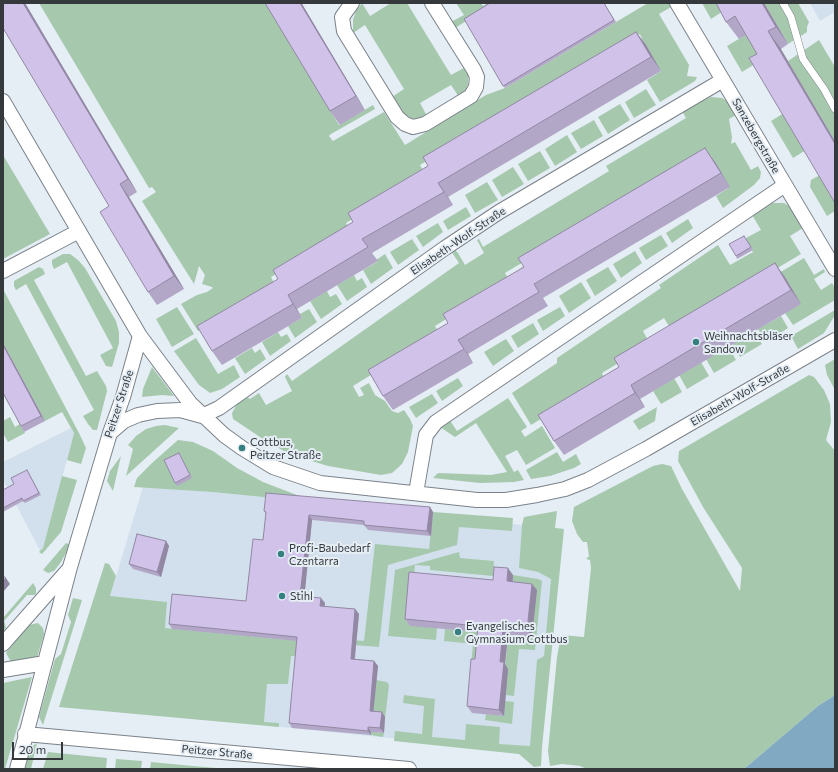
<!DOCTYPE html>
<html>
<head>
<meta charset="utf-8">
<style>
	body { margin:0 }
	#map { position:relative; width:838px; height:772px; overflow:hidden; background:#e5edf5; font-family:Commissioner,sans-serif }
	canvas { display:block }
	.frame { position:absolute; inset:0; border:4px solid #35393c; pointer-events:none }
	.scale { position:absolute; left:12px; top:742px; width:51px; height:18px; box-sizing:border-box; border:2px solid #35393c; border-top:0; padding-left:5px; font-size:12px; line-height:14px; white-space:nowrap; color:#35393c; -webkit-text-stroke:3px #e5edf5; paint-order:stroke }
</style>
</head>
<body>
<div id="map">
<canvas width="838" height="772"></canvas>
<div class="frame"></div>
<div class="scale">20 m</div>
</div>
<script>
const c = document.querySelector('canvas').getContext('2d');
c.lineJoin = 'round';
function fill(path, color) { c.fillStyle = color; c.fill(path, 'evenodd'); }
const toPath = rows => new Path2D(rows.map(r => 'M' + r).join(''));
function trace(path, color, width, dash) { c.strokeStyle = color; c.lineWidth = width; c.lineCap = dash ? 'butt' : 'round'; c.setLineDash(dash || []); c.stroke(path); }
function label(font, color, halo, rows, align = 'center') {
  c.font = font + ' Commissioner,sans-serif'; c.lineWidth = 4; c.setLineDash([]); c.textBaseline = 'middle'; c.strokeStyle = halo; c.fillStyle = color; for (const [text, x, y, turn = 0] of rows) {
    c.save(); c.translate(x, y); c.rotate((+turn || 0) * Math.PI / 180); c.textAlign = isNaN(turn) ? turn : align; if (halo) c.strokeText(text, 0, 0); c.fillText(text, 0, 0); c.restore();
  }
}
fill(toPath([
	[810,3,835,3,835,12,820,21],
	[71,428,74,433,42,554,3,480,3,462],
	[143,487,212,492,433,512,433,516,563,529,538,753,261,725,59,707,102,623]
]), '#d2e0ed');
fill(toPath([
	[39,3,266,3,339,125,373,105,375,109,331,134,329,136,333,141,384,112,405,145,486,95,505,88,648,3,669,3,671,7,659,14,689,65,687,76,697,77,695,81,660,102,647,80,661,71,646,46,430,167,642,39,640,34,420,165,425,174,346,223,350,230,271,277,275,285,198,331,181,304,197,295,207,292,213,288,212,287,202,284,205,275,199,266,194,284,142,201,156,192,152,187,149,188],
	[362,3,370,16,391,3,407,3,451,75,464,68,468,75,468,84,464,93,459,97,451,85,420,103,427,116,418,119,411,118,404,114,392,97,404,89,365,25,353,33,353,20,356,11],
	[456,3,481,3,483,6,488,3,495,3,455,28,451,22,464,15],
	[702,3,729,3,731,6,711,19],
	[764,3,798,3,809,22,807,27,807,32,788,44],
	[747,34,763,59,742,72,727,46],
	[819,40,835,67,835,141,788,61],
	[646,89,656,105,634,118,625,102],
	[711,97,722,98,730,103,736,115,729,119,732,137,731,144,735,142,751,170,758,166,761,172,760,178,754,185,723,208,716,196,730,187,519,269,712,156,702,155,505,273,509,280,435,326,439,333,353,386,359,397,364,395,360,388,369,383,375,395,385,401,392,411,398,413,404,410,410,419,413,426,408,452,402,464,392,473,381,475,328,466,305,459,286,452,269,443,233,419,232,413,237,404,246,396,250,399,259,393,266,405,292,391,285,377,287,374,292,381,459,263,451,251,454,249,458,253,465,265,484,253,477,240,479,239,483,247,609,171,606,166,686,118,682,111],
	[620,104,630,120,608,134,598,117],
	[784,113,806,150,793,158,771,121],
	[594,120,603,136,581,149,571,133],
	[567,135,577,152,555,166,545,149],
	[540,151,550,168,528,181,518,164],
	[3,155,50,234,3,259],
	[513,167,524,184,502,197,492,180],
	[820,175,835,200,835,211,827,216,810,187,811,180],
	[487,182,498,200,475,213,465,195],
	[773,203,784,203,792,208,803,228,790,236,801,254,672,331,664,318,643,331,650,344,602,373,605,380,531,425,512,393,557,363,557,358,661,288,659,285,718,245,730,265,753,252,746,238,761,230,751,213],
	[466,207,471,216,448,230,443,221],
	[688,219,693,228,672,243,666,233],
	[438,223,443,232,423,247,416,236],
	[661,235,668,246,646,260,639,248],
	[412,239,419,250,398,265,390,252],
	[635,251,642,263,621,278,613,264],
	[63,254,70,254,78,260,85,268,116,321,119,332,119,343,112,367,106,366,100,355,113,348,67,262,54,269,52,264,52,260],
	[385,254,393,268,371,284,363,270,377,262,376,260],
	[804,258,814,275,824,269,825,272,814,279,821,290,832,283,835,288,835,300,793,325,785,313,800,303,785,277,615,371],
	[39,267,43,269,45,274,34,280,86,376,97,371,106,386,107,391,97,430,93,430,88,424,83,416,94,410,26,284,16,290,14,286,14,281],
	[608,267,617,281,595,296,586,280],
	[354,275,357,281,362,278,367,287,347,301,337,285],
	[581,282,591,298,569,313,559,296],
	[3,289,80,435,86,448,81,464,67,460,74,433,62,412,45,421,3,343],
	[327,291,330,297,336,294,342,304,321,319,310,301],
	[177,307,194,334,172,347,156,319],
	[560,307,565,316,543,331,537,320],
	[309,309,317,322,295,338,288,326,302,318,300,314],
	[835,310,835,315,824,333,798,349,791,336],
	[781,316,788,328,766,342,758,329],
	[533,323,539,334,518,348,511,336],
	[754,331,762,344,740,357,733,344],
	[278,332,281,337,287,334,291,341,270,356,262,342],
	[196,338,218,374,234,365,240,377,222,389,210,393,199,385,174,351],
	[506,339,514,351,493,366,484,352],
	[728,346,736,360,714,373,706,359],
	[252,348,255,353,260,349,266,359,245,374,235,358],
	[835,359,835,390,827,375,825,365],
	[701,362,709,376,687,389,679,375],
	[152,367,174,396,162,395,142,397,143,389],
	[809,375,814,377,824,390,830,404,831,422,826,440,835,451,835,695,818,706,744,769,587,769,580,766,562,764,550,766,548,751,557,657,561,635,584,637,591,568,590,560,586,559,589,556,587,542,583,542,577,534,572,521,574,507,653,466,662,464,671,466,682,489,740,591,742,568,703,507,678,461,679,451],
	[458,378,463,386,442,401,436,391],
	[674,378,682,392,661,404,653,391],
	[432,394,438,403,416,418,409,407],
	[508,398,527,427,521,431,525,437,542,426,555,448,526,465,517,450,505,456,514,472,518,470,524,480,514,482,480,483,433,478,438,473,491,475,507,472,476,423,455,437,440,427,449,419,457,431],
	[657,407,655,421,639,430,633,421],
	[10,417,15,427,20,424,25,433,8,442,3,433,3,421],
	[165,425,179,428,126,476,133,449,128,445,136,436,146,429,156,426],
	[178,440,193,442,213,451,237,468,263,482,315,502,212,492,134,487,137,478,152,463],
	[557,452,563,462,576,454,581,464,574,468,550,476,531,479,526,470],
	[121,456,113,491,107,481,110,471],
	[62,476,77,480,61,532,42,554,39,552,43,548],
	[557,511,555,528,564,529,542,747,541,766,534,767,519,754,394,741,395,731,422,734,424,706,403,703,404,695,435,699,432,737,465,740,466,724,500,727,499,744,530,746,537,660,544,656,551,579,538,572,519,568,522,525,524,517],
	[433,512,513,518,512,531,459,527,457,545,388,565,379,647,329,643,327,658,291,656,288,684,267,684,264,722,279,723,279,727,59,707,105,563,109,564,116,576,110,596,167,602,165,628,300,641,300,635,364,641,375,544,429,549],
	[66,543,70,545,61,562,54,571,48,573,43,570],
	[459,552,460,558,494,561,493,576,430,570,430,566,415,565,410,625,437,628,436,640,388,636,395,570],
	[513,575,538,579,542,581,535,650,519,649,514,696,506,695,505,669,508,635,532,637,512,588],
	[33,583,36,588,36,594,34,595,27,595,4,621,6,628,3,631,3,618],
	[73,598,82,600,43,725,39,717,55,659,61,654,71,622,68,615],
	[38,623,43,628,44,634,37,658,11,662,6,653,29,625],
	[445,629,483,632,480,666,471,665,473,644,444,641],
	[32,677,5,769,3,769,3,683],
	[376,680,387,682,389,685,385,719,378,719,377,733,384,733,383,737,371,735],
	[505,701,514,702,512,724,485,720,486,714,504,716],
	[37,743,31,769,25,769,30,748],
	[48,752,107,758,106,769,43,769],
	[116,759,142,761,141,769,115,769],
	[151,762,193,766,228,769,150,769]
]), '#a6c9ae');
fill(toPath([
	[835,695,835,769,744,769,818,706]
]), '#81a9c1');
const service = toPath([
	[783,3,791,17,803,59,824,89,835,109]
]);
const minor = toPath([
	[352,3,342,17,344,31,397,117,405,124,413,127,425,124,471,96,476,87,477,77,474,70,432,3],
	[677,3,835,269],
	[3,101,140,336,190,403,224,435,242,448,273,467,320,483,477,500,506,500,537,495,565,489,588,480,646,449,835,340],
	[3,271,79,231],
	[110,433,124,421,138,415,157,411,180,410,202,416,219,408,445,248,499,212,723,80],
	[416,493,426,435,436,422,785,185],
	[3,644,69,569],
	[3,670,45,663],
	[25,734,409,769],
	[17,769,70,567,110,433,123,397,140,336]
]);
trace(service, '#7b8289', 8);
trace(minor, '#7b8289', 16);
trace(service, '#fff', 7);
trace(minor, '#fff', 14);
fill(toPath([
	[3,3,25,3,137,192,129,197,184,289,157,305,148,292,109,206],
	[265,3,303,3,302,4,365,110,340,125,330,111],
	[604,3,616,22,505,88,503,86],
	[716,3,764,3,788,44,781,49,757,54,746,35,739,39,726,22],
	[636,32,646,45,661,71,448,197,453,205,372,253,378,261,297,309,302,318,222,365,212,351,278,279,428,166],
	[715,162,730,187,543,298,548,306,468,354,473,363,393,410,383,396,448,323],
	[746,238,753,250,737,259,736,256],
	[785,277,801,304,640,399,645,407,564,455,554,441,538,415],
	[3,343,45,421,24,432,21,426,3,393],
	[179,453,192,478,177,486,175,483],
	[27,470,41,495,25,503,23,501,3,512,3,490,14,484],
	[430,507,433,512,431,536,368,530,364,525,312,520,304,597,325,603,324,607,355,609,359,614,355,659,374,661,378,666,373,711,385,717,384,733,371,732,371,735,292,728,289,723,297,641,172,629,169,624,246,601,263,540,266,514,264,511],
	[166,541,169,546,161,577,133,569,129,564],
	[513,575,513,582,537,590,532,637,508,635,505,664,508,669,504,716,472,713,467,706,475,659,478,632,410,626,405,619]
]), '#b3a7c8');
fill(toPath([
	[23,3,25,3,137,192,128,179],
	[300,3,301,3,302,4,365,110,356,96],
	[762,3,764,3,788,44,776,27],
	[768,31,781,49,835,141,835,144],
	[636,32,646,45,661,71,651,57],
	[705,148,715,162,730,187,721,173],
	[438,183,448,197,453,205,444,192],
	[120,184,129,197,184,289,174,276],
	[775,263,785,277,801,304,791,290],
	[288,295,297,309,302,318,293,304],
	[458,340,468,354,473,363,464,349],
	[3,343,45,421,41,416,3,345],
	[631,385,640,399,645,407,635,393],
	[430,507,433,512,431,536,427,531],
	[309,515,312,520,304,601,300,596],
	[166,541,169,546,161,577,157,572],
	[508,568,513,575,512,588,507,581],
	[6,578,10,584,3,592,3,581],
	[532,584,537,590,532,637,527,630],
	[321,598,325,603,324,611,320,606],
	[355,609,359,614,354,664,351,659],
	[503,628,508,635,505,664,508,669,504,716,499,710,500,662],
	[374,661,378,666,373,716,370,711],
	[382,712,385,717,384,733,380,728],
	[368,727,371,732,371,735,368,731]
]), '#9288a3');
const building = toPath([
	[3,3,23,3,128,179,120,184,174,276,148,292,100,212,109,206,3,28,3,3],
	[265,3,300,3,356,96,330,111,265,3],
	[490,3,604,3,614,20,503,86,464,19,490,3],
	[716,3,762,3,776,27,768,31,835,144,835,203,749,58,757,54,735,16,726,22,716,3],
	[636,32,651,57,438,183,444,192,362,239,368,247,288,295,293,304,212,351,197,326,278,279,273,270,353,222,348,213,428,166,423,157,636,32],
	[705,148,721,173,534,284,539,292,458,340,464,349,383,396,368,370,448,323,443,314,524,267,518,258,705,148],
	[744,236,751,247,736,256,729,244,744,236],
	[775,263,791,290,631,385,635,393,554,441,538,415,619,367,614,358,775,263],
	[3,345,41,416,21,426,3,393,3,345],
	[179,453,190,475,175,483,164,460,179,453],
	[27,470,39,493,23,501,22,498,3,508,3,490,14,484,11,478,27,470],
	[266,493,430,507,427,531,364,525,364,521,309,515,300,596,321,598,320,606,355,609,351,659,374,661,370,711,382,712,380,728,368,727,368,731,289,723,297,637,169,624,172,594,246,601,253,539,263,540,266,512,264,511,266,493],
	[137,534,166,541,157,572,129,564,137,534],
	[494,567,508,568,507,581,532,584,527,630,503,628,500,662,504,662,499,710,467,706,471,659,475,659,478,626,405,619,409,572,493,580,494,567],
	[3,576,6,578,3,581,3,576]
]);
fill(building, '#d0c2e9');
trace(building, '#9288a3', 1);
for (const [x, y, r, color] of [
	[696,342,4,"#367f80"],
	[242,448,4,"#367f80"],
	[281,554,4,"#367f80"],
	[282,596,4,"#367f80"],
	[458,632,4,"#367f80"]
]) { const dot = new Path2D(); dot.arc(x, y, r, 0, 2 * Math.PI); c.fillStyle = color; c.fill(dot); trace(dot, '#e5edf5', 1.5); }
label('11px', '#35393c', '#e5edf5', [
	["Sanzebergstraße",756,136,60],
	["Elisabeth-Wolf-Straße",458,241,-34],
	["Elisabeth-Wolf-Straße",740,395,-30],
	["Peitzer Straße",119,404,-72],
	["Peitzer Straße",217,752,5]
]);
label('11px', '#35393c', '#e5edf5', [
	["Weihnachtsbläser",704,336],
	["Sandow",704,349],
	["Cottbus,",250,442],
	["Peitzer Straße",250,455],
	["Profi-Baubedarf",289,548],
	["Czentarra",289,561],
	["Stihl",290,596],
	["Evangelisches",466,626],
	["Gymnasium Cottbus",466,639]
], 'left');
</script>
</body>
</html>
